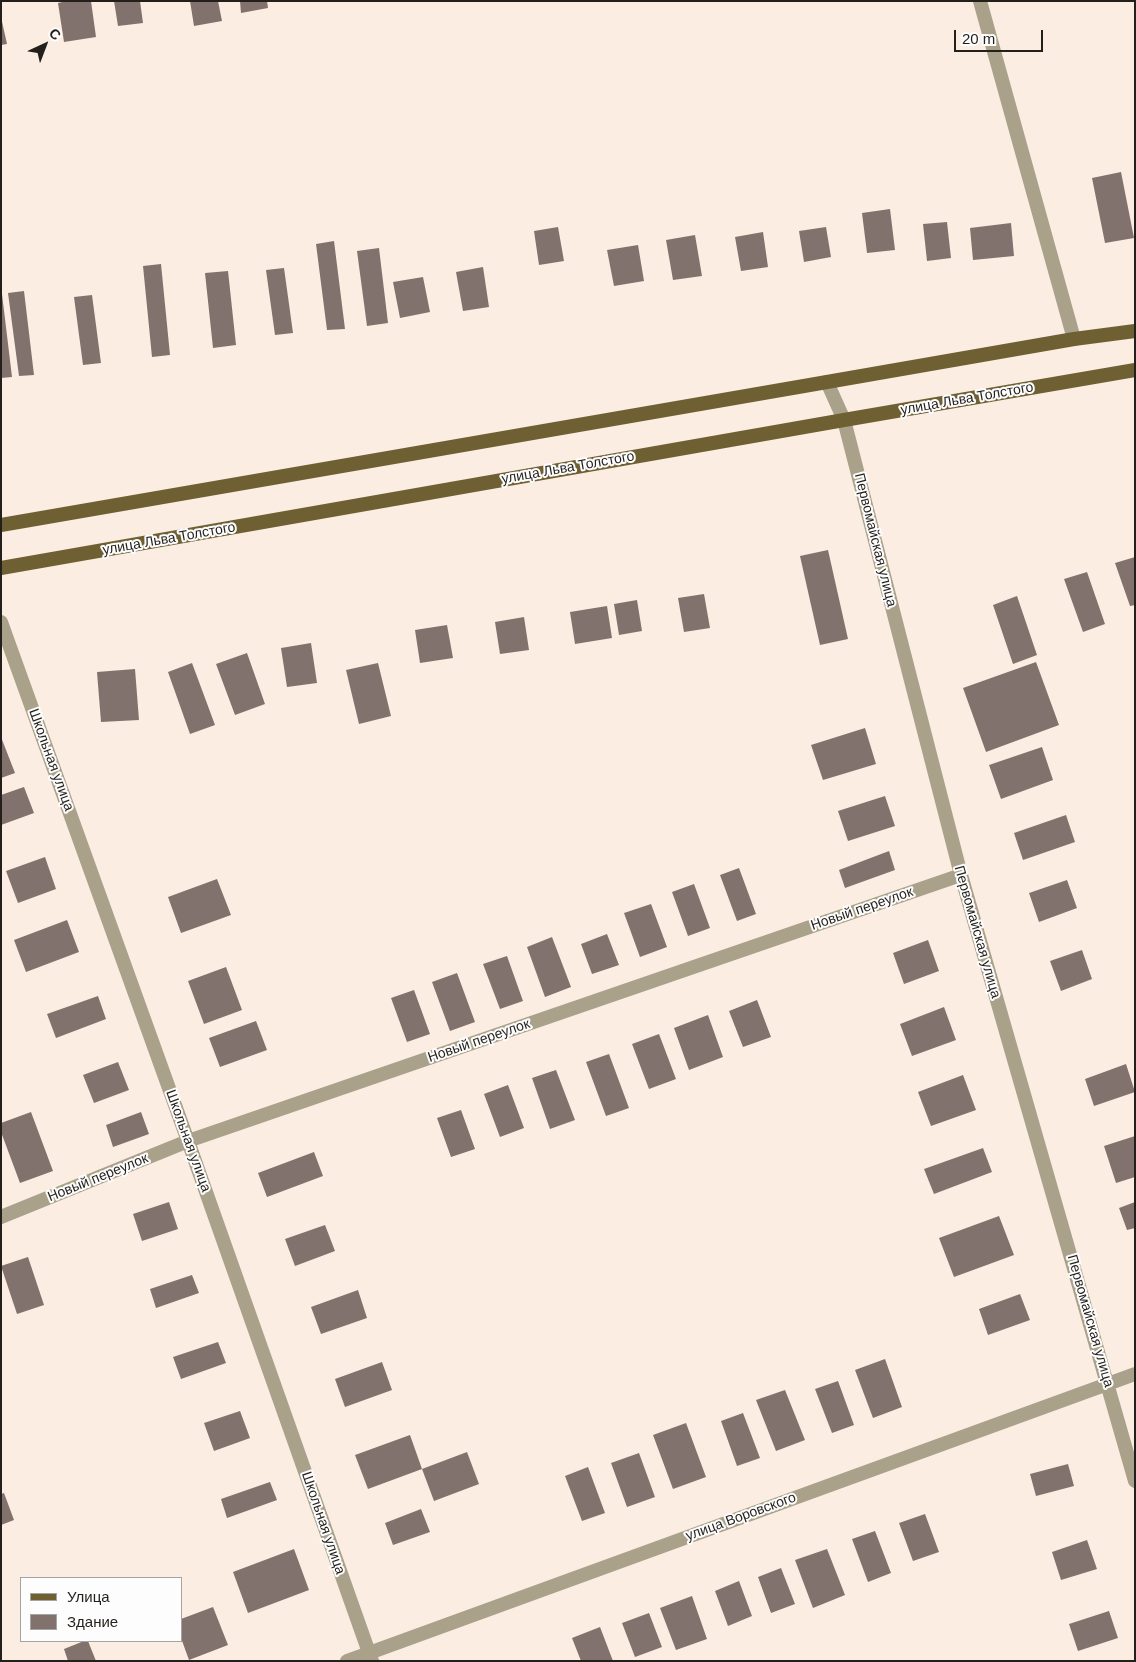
<!DOCTYPE html>
<html>
<head>
<meta charset="utf-8">
<style>
	body { margin:0 }
	#map { position:relative; width:1136px; height:1662px; overflow:hidden; background:#fbede1; font-family:Arial,sans-serif }
	canvas { display:block }
	.frame { position:absolute; inset:0; border:2px solid #231f1a; pointer-events:none }
	.legend { position:absolute; left:20px; top:1577px; width:162px; height:65px; box-sizing:border-box; background:#fdfdfd; border:1px solid #a6a4a2; margin:0; padding:6px 9px; list-style:none; font-size:15px; color:#231f1a }
	.legend li { display:flex; align-items:center; gap:10px; height:25px }
	.legend b { width:25px; border:1px solid #a6a4a2 }
	.north { position:absolute; left:20px; top:20px; width:50px; height:50px; -webkit-text-stroke:4px #fdfdfd; paint-order:stroke; rotate:43deg; font-size:14px; font-weight:700; line-height:20px; text-align:center; color:#231f1a }
	.north::after { content:''; display:block; margin:auto; width:18px; height:22px; background:#231f1a; clip-path:polygon(50% 0,100% 100%,50% 72%,0 100%) }
	.scale { position:absolute; left:954px; top:30px; width:89px; height:22px; box-sizing:border-box; border:2px solid #231f1a; border-top:0; padding-left:6px; font-size:15px; line-height:18px; white-space:nowrap; color:#231f1a; -webkit-text-stroke:4px #fdfdfd; paint-order:stroke }
</style>
</head>
<body>
<div id="map">
<canvas width="1136" height="1662"></canvas>
<div class="frame"></div>
<ul class="legend">
<li><b style="height:6px;background:#6f6034"></b>Улица</li>
<li><b style="height:14px;background:#82726d"></b>Здание</li>
</ul>
<div class="north">С</div>
<div class="scale">20 m</div>
</div>
<script>
const c = document.querySelector('canvas').getContext('2d');
c.lineJoin = 'round';
function fill(path, color) { c.fillStyle = color; c.fill(path, 'evenodd'); }
const toPath = rows => new Path2D(rows.map(r => 'M' + r).join(''));
function trace(path, color, width, dash) { c.strokeStyle = color; c.lineWidth = width; c.lineCap = dash ? 'butt' : 'round'; c.setLineDash(dash || []); c.stroke(path); }
function label(font, color, halo, rows, align = 'center') {
  c.font = font + ' Arial,sans-serif'; c.lineWidth = 4; c.setLineDash([]); c.textBaseline = 'middle'; c.strokeStyle = halo; c.fillStyle = color; for (const [text, x, y, turn = 0] of rows) {
    c.save(); c.translate(x, y); c.rotate((+turn || 0) * Math.PI / 180); c.textAlign = isNaN(turn) ? turn : align; if (halo) c.strokeText(text, 0, 0); c.fillText(text, 0, 0); c.restore();
  }
}
fill(toPath([
	[67,1,91,1,96,37,64,42,58,3],
	[114,1,140,1,143,23,118,26],
	[190,1,218,1,222,21,194,26],
	[240,1,267,1,268,8,241,13],
	[1,17,7,44,1,45],
	[1121,172,1134,238,1105,243,1092,178],
	[890,209,895,250,867,253,862,213],
	[947,222,951,258,927,261,923,224],
	[1011,223,1014,256,973,260,970,228],
	[558,227,564,261,539,265,534,231],
	[826,227,831,257,804,262,799,231],
	[763,232,768,267,741,271,735,237],
	[695,235,702,276,673,280,666,240],
	[334,241,345,329,327,330,316,244],
	[638,245,644,281,614,286,607,250],
	[379,248,388,323,367,326,357,251],
	[161,264,170,355,152,357,143,266],
	[483,267,489,307,463,311,456,272],
	[284,268,293,333,275,335,266,270],
	[228,271,236,345,213,348,205,273],
	[423,277,430,312,400,318,393,282],
	[24,291,34,375,19,376,8,293],
	[1,294,2,294,12,377,1,378],
	[92,295,101,363,83,365,74,297],
	[828,550,848,639,820,645,800,556],
	[1135,557,1135,605,1130,606,1115,563],
	[1087,572,1105,624,1083,632,1064,579],
	[704,594,710,628,684,632,678,598],
	[1017,596,1037,655,1013,664,993,605],
	[637,600,642,631,619,635,614,604],
	[607,606,612,638,575,644,570,612],
	[524,617,529,650,500,654,495,622],
	[447,625,453,658,420,663,415,630],
	[311,643,317,683,287,687,281,648],
	[247,653,265,704,235,715,216,664],
	[1036,662,1059,725,986,752,963,688],
	[192,663,215,725,190,734,168,672],
	[378,663,391,716,359,724,346,670],
	[135,669,139,720,101,722,97,672],
	[865,728,876,764,823,780,811,745],
	[1,737,15,773,1,778],
	[1042,747,1053,780,1001,799,989,765],
	[24,787,34,813,1,825,1,795],
	[885,796,895,826,848,841,838,811],
	[1066,815,1075,842,1023,860,1014,833],
	[889,851,895,870,845,888,839,870],
	[45,857,56,889,18,903,6,871],
	[739,868,756,914,737,921,720,875],
	[217,879,231,915,181,933,168,897],
	[1067,880,1077,908,1039,922,1029,893],
	[694,884,710,928,688,936,672,892],
	[651,904,667,947,640,957,624,913],
	[67,920,79,952,26,972,14,940],
	[607,934,619,965,592,974,581,944],
	[552,937,571,987,545,997,527,947],
	[928,940,939,971,904,984,893,953],
	[1082,950,1092,979,1061,991,1050,961],
	[507,956,523,1001,500,1009,483,964],
	[226,967,242,1010,204,1024,188,981],
	[457,973,475,1022,450,1031,432,982],
	[414,990,430,1034,407,1042,391,998],
	[98,996,106,1019,56,1038,47,1014],
	[757,1000,771,1037,743,1047,729,1011],
	[944,1007,956,1040,912,1056,900,1024],
	[708,1015,723,1057,689,1070,674,1028],
	[256,1021,267,1050,220,1067,209,1038],
	[659,1034,676,1079,649,1089,632,1044],
	[609,1054,629,1108,606,1116,586,1062],
	[118,1062,129,1090,94,1103,83,1075],
	[1126,1064,1135,1092,1094,1106,1085,1079],
	[556,1070,575,1120,550,1129,532,1078],
	[963,1075,976,1110,931,1126,918,1092],
	[508,1085,524,1128,500,1137,484,1094],
	[461,1110,475,1149,451,1157,437,1118],
	[31,1112,53,1171,20,1183,1,1132,1,1123],
	[141,1112,149,1134,113,1147,106,1125],
	[1135,1136,1135,1177,1116,1183,1104,1146],
	[983,1148,992,1172,934,1194,924,1169],
	[314,1152,323,1176,267,1197,258,1173],
	[169,1202,178,1229,142,1241,133,1214],
	[1135,1202,1135,1228,1127,1230,1119,1208],
	[999,1216,1014,1255,954,1277,939,1238],
	[325,1225,335,1251,295,1266,285,1239],
	[28,1257,44,1305,17,1314,1,1266],
	[192,1275,199,1293,156,1308,150,1289],
	[358,1290,367,1318,321,1334,311,1307],
	[1020,1294,1030,1320,988,1335,979,1309],
	[218,1342,226,1363,181,1379,173,1357],
	[885,1359,902,1407,873,1418,855,1370],
	[382,1362,392,1390,345,1407,335,1379],
	[838,1381,854,1425,832,1433,815,1389],
	[785,1390,805,1440,776,1451,756,1400],
	[240,1411,250,1438,214,1451,204,1423],
	[743,1413,760,1458,737,1466,721,1421],
	[686,1423,706,1477,673,1489,653,1435],
	[410,1435,422,1469,368,1489,355,1455],
	[467,1452,479,1484,434,1501,422,1469],
	[639,1453,655,1497,627,1507,611,1463],
	[1068,1464,1074,1486,1036,1496,1030,1474],
	[588,1467,605,1513,582,1521,565,1476],
	[270,1482,277,1500,227,1518,221,1499],
	[4,1493,14,1520,1,1525,1,1494],
	[421,1509,430,1532,393,1545,385,1523],
	[925,1514,939,1552,913,1561,899,1523],
	[875,1531,891,1573,868,1582,852,1539],
	[1087,1540,1097,1569,1061,1580,1052,1552],
	[294,1549,309,1590,248,1613,233,1572],
	[827,1549,845,1595,813,1608,795,1560],
	[781,1568,795,1604,771,1613,758,1577],
	[739,1581,752,1616,728,1626,715,1591],
	[692,1596,707,1639,676,1650,660,1608],
	[213,1607,228,1645,189,1660,181,1638,181,1619],
	[1109,1611,1118,1638,1078,1651,1069,1624],
	[649,1613,662,1647,635,1657,622,1623],
	[600,1627,613,1661,581,1661,572,1638],
	[84,1641,88,1641,96,1661,68,1661,64,1649]
]), '#82726d');
trace(toPath([
	[980,1,1074,339],
	[827,382,844,420,961,875,1135,1481],
	[1,622,188,1141,372,1661],
	[1,1217,188,1141,961,875],
	[347,1661,1135,1374]
]), '#a9a189', 14);
trace(toPath([
	[1,525,827,382,1074,339,1135,331],
	[1,568,844,420,1135,370]
]), '#6f6034', 14);
label('14px', '#231f1a', '#fdfdfd', [
	["улица Льва Толстого",967,399,-10],
	["улица Льва Толстого",568,468,-10],
	["улица Льва Толстого",169,539,-10],
	["Первомайская улица",875,540,76],
	["Школьная улица",51,760,70],
	["Новый переулок",862,909,-19],
	["Первомайская улица",977,932,74],
	["Новый переулок",479,1041,-19],
	["Школьная улица",188,1141,70],
	["Новый переулок",98,1178,-22],
	["Первомайская улица",1090,1321,74],
	["улица Воровского",741,1517,-20],
	["Школьная улица",323,1523,71]
]);
</script>
</body>
</html>
